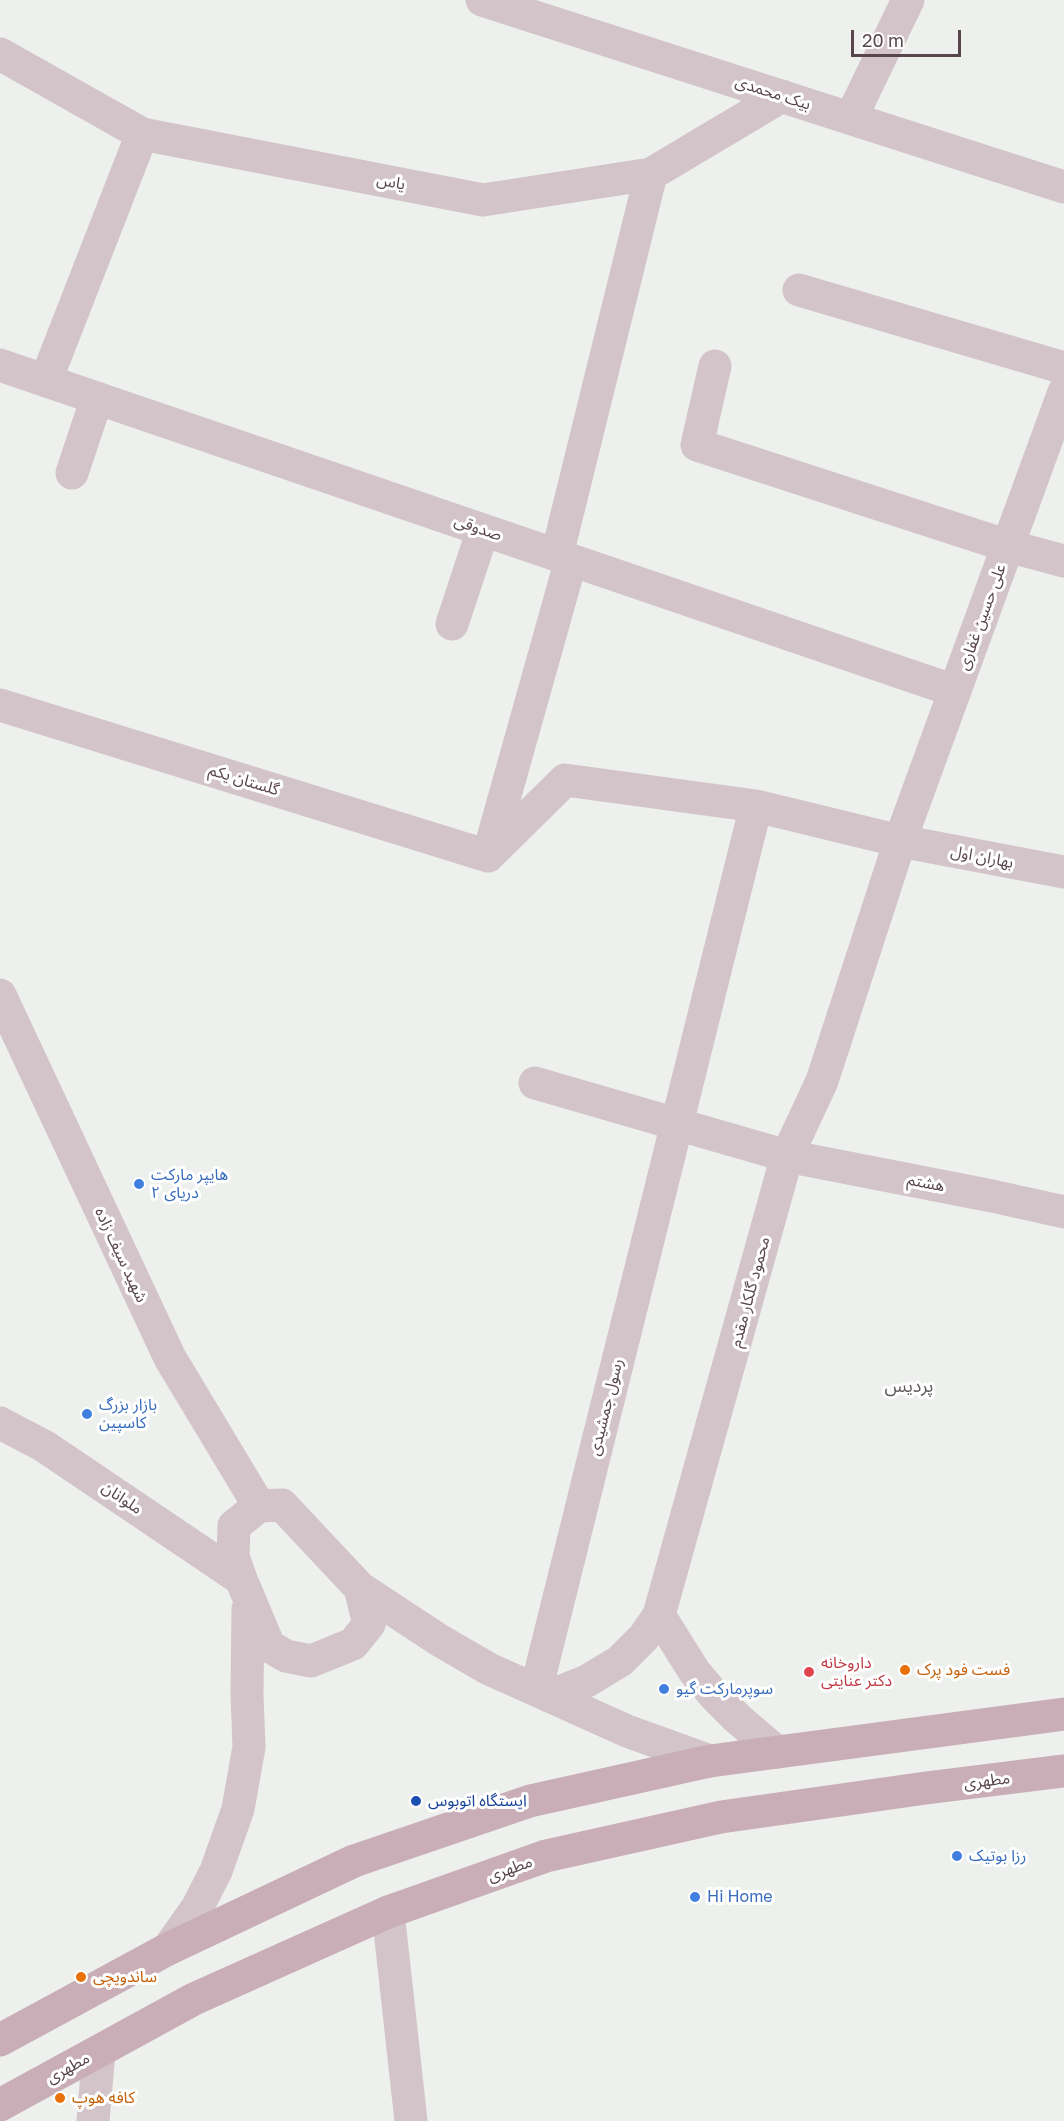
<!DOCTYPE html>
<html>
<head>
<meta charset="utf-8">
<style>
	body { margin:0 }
	#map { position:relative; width:1064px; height:2121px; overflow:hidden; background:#edf0ed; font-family:"Golos Text",sans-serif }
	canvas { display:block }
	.scale { position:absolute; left:851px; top:30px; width:110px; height:27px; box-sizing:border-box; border:3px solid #59464d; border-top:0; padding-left:8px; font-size:18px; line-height:21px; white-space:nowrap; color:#59464d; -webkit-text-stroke:4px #fff; paint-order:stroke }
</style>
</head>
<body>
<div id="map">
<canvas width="1064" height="2121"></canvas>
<div class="scale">20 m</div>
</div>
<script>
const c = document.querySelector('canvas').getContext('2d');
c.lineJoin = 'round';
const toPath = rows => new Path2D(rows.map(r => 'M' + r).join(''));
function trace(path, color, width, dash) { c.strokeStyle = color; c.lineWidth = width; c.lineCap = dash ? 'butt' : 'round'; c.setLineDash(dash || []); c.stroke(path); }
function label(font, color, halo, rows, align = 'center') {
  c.font = font + ' "Golos Text","Noto Sans Arabic",sans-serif'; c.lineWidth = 6; c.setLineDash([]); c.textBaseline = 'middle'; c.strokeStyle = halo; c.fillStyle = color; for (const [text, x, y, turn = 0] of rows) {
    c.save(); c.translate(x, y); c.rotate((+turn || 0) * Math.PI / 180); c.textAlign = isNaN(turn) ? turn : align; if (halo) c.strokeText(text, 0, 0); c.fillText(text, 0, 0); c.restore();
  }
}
trace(toPath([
	[482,0,1064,187],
	[0,54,142,134,483,200,651,174,782,96],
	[851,118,908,0],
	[799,290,1064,368],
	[0,365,955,691],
	[715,366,697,445,1008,546,1064,561],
	[46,380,142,134],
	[72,473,97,398],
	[557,555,651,174],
	[452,624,483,530],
	[0,705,488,856],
	[489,855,565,780,756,806],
	[488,856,571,560],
	[0,995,170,1358,259,1506],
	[535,1083,787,1156,992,1196,1064,1212],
	[0,1423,44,1446,241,1579],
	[360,1588,369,1624,353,1644,311,1661,286,1656,269,1646,241,1579,233,1557,234,1526,259,1506,282,1505,360,1588,439,1640,489,1669,536,1690,627,1731,710,1761],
	[659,1615,694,1671,714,1695,738,1719,777,1752],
	[536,1690,756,806,900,841,1064,872],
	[549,1696,587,1681,620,1661,644,1637,659,1615,787,1156,822,1081,900,841,1064,392],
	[388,1912,411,2121],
	[168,1949,197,1908,216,1871,238,1809,249,1747,247,1694,248,1609],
	[93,2121,99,2051]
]), '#d3c4c9', 33);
trace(toPath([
	[0,2040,168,1949,354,1861,530,1801,710,1761,1064,1714],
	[0,2105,194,1999,388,1912,546,1856,721,1817,926,1788,1064,1771]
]), '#caaeb7', 33);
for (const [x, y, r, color] of [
	[139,1184,6,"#3f7fe0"],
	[87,1414,6,"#3f7fe0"],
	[905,1670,6,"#e8710a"],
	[809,1672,6,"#e0444e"],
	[664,1689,6,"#3f7fe0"],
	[416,1801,6,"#1a4fb4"],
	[957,1856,6,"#3f7fe0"],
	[695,1897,6,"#3f7fe0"],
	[81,1977,6,"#e8710a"],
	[60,2098,6,"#e8710a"]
]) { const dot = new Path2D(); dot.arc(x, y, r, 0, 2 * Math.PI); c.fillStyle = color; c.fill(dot); trace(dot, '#fff', 2); }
label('16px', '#59464d', '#fff', [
	["بیک محمدی",773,93,18],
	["یاس",391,182,11],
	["صدوقی",478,528,19],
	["علی حسین غفاری",982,617,-70],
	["گلستان یکم",244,780,17],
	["بهاران اول",982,857,11],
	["هشتم",926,1183,11],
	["شهید سیف زاده",121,1255,65],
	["محمود گلکار مقدم",750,1292,-75],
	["رسول جمشیدی",606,1407,-76],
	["ملوانان",122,1498,34],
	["مطهری",987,1781,-7],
	["مطهری",510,1869,-20],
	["مطهری",68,2068,-29]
]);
label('16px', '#366cbe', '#fff', [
	["هایپر مارکت",151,1175],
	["دریای ۲",151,1193],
	["بازار بزرگ",99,1405],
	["کاسپین",99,1423],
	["سوپرمارکت گیو",676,1689],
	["رزا بوتیک",969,1856],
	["Hi Home",707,1897]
], 'left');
label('16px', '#be3a42', '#fff', [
	["داروخانه",821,1663],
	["دکتر عنایتی",821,1681]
], 'left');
label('16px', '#c56008', '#fff', [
	["فست فود پرک",917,1670],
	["ساندویچی",93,1977],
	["کافه هوپ",72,2098]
], 'left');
label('16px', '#164399', '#fff', [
	["ایستگاه اتوبوس",428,1801]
], 'left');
label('18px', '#615a5c', '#fff', [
	["پردیس",909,1386]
]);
</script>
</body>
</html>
